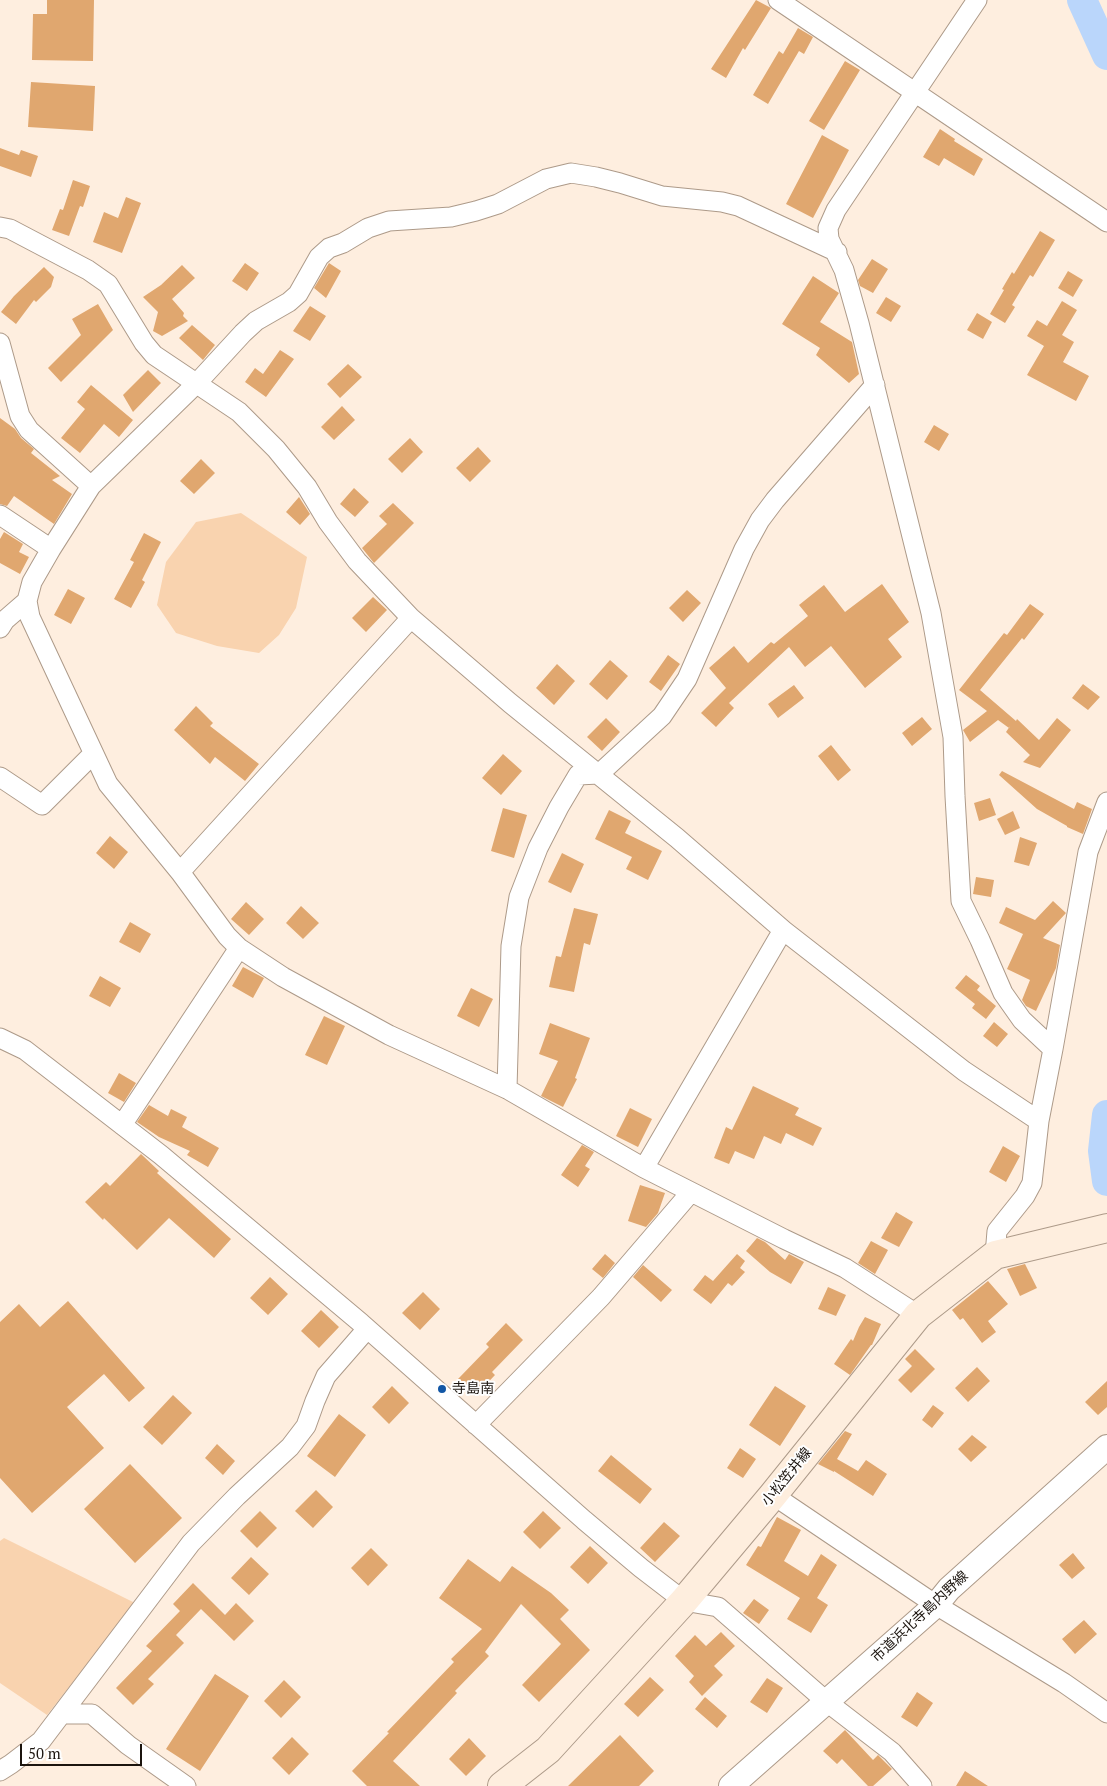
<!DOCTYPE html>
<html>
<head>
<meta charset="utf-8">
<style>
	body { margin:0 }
	#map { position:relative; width:1107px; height:1786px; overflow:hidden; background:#feeedf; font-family:"PT Serif",serif }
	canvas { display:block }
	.scale { position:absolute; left:20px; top:1744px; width:122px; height:22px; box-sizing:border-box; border:2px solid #1b140e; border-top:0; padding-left:6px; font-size:15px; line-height:18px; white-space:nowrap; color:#1b140e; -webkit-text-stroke:4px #fefefe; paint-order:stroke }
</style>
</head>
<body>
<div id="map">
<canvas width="1107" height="1786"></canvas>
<div class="scale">50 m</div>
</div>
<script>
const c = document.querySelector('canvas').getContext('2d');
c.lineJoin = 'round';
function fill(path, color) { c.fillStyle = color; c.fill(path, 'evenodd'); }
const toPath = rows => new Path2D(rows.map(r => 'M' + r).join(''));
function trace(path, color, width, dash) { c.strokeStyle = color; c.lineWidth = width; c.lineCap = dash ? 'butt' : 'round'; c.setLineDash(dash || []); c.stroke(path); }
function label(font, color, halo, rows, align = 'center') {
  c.font = font + ' "PT Serif","Noto Sans JP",serif'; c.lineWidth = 4; c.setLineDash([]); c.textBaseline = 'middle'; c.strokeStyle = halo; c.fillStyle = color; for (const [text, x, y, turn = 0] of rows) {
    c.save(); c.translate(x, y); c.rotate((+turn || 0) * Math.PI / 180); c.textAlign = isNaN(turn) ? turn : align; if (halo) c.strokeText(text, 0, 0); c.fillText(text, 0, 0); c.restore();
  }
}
fill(toPath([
	[241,513,307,557,296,608,279,635,259,653,217,646,176,633,157,605,166,562,196,522],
	[4,1538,135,1603,47,1715,0,1683,0,1541]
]), '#f9d3af');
trace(toPath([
	[1082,0,1107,55],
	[1107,1115,1103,1151,1107,1181]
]), '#bad6fb', 30);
fill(toPath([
	[47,0,94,0,93,61,32,60,33,14,47,14],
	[756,0,771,8,745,50,743,48,726,78,711,69],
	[798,28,813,37,804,54,799,51,768,104,753,95,779,51,783,54],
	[845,61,860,70,824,130,809,121],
	[31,82,95,86,93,131,28,127],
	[940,129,955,139,954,141,983,159,974,176,944,158,939,166,923,157],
	[822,135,849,150,813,218,786,204],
	[0,148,19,155,21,150,38,156,31,177,0,166],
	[73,180,90,186,83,207,80,206,69,236,52,230,60,209,63,210],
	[126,197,141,203,122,253,93,242,104,212,118,218],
	[1040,231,1055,240,1033,277,1030,275,1012,305,1015,307,1005,323,990,314,1004,290,1002,289,1012,272,1014,274],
	[872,259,888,269,873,293,860,286,858,280],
	[245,263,259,273,247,291,232,281],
	[329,263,341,271,326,298,314,288],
	[182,265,195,278,172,299,184,313,183,316,188,321,162,336,153,331,158,312,143,297,161,285],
	[44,267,54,277,51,287,36,302,34,300,16,324,1,312,14,296],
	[1068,271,1083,280,1073,297,1058,288],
	[813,276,839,293,820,322,852,342,859,374,849,383,816,355,820,348,782,324],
	[886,297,901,306,891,322,876,313],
	[1062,301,1077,310,1062,335,1074,342,1063,362,1089,376,1076,401,1027,375,1044,346,1027,336,1037,320,1047,326],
	[98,304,113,330,61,382,48,368,81,335,72,319],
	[310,306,326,316,310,341,293,331],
	[977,313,992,322,983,339,967,330],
	[192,325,215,345,203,360,179,338],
	[280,350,294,359,266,397,245,382,255,368,263,374],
	[348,364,362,377,340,398,327,384],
	[148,370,161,383,133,412,123,395],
	[91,385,133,420,119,437,104,424,80,453,61,438,85,409,77,402],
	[342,406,355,420,334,440,321,427],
	[0,418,15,429,21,438,34,449,31,453,60,476,52,480,72,494,54,524,14,496,7,506,0,504],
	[934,425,949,434,939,451,924,442],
	[410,438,423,452,402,473,388,459],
	[478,447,491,461,470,482,456,468],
	[201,459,215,473,194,494,180,481],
	[354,488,369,502,355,517,340,504],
	[299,497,310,514,300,525,286,512],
	[393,503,414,523,374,563,362,548,387,524,379,516],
	[4,532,23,544,19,552,29,557,20,574,0,563,0,539],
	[144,533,161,542,142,580,145,582,131,608,114,599,134,562,130,560],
	[882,584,909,622,888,639,902,657,865,688,831,646,805,667,789,647,729,703,734,708,716,727,701,713,726,688,709,668,734,646,748,663,771,642,774,644,808,616,799,605,824,585,845,612],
	[68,589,85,598,71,624,54,615],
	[687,590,701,603,683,622,669,608],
	[373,597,387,610,366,632,352,618],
	[1030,604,1044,614,1024,640,1022,638,980,690,1016,721,1017,719,1039,740,1057,718,1071,730,1040,768,1023,762,1030,755,1006,732,1010,726,1009,728,998,720,970,742,963,730,987,711,959,690,1004,633,1007,635],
	[668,655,680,664,661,691,649,682],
	[610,660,628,676,607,700,589,684],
	[557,664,575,681,554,705,536,688],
	[1083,684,1100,697,1088,710,1072,698],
	[794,685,804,698,778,718,768,704],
	[196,706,213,723,210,726,259,764,245,781,215,757,210,764,174,730],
	[922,717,932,729,912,746,902,733],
	[606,718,620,732,602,751,587,737],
	[831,745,851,770,838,781,818,756],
	[503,754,522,771,501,795,482,778],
	[1002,771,1074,809,1077,802,1092,809,1083,834,1067,827,1067,826,1037,809,999,775],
	[990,798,996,815,979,821,974,803],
	[503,808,527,815,514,858,491,851],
	[609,810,631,821,625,833,662,851,648,880,626,869,632,857,595,839],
	[1013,811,1020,828,1005,835,997,819],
	[110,836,128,852,114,869,96,853],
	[1020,837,1037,843,1029,866,1014,862],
	[562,853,584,864,571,893,548,882],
	[976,877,994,880,991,897,973,894],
	[1053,901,1066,913,1043,938,1060,945,1056,968,1036,1011,1026,1006,1022,1000,1030,980,1007,969,1023,934,999,923,1006,907,1035,920],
	[246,902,264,919,249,935,231,919],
	[301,906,319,923,303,939,286,923],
	[574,908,598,914,590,945,584,943,574,992,549,987,556,956,561,957],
	[130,922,151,934,140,953,119,942],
	[243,967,264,978,253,998,232,986],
	[966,975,980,986,977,990,996,1006,986,1019,972,1008,975,1004,955,988],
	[100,976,121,988,110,1007,89,996],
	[471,988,493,999,479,1027,457,1016],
	[324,1016,345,1026,327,1065,305,1055],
	[994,1022,1008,1034,997,1047,983,1036],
	[550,1023,590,1038,575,1078,577,1079,563,1107,541,1096,558,1061,539,1054],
	[119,1073,136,1083,124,1102,108,1093],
	[753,1086,799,1108,795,1115,822,1128,813,1146,786,1133,781,1144,764,1136,754,1159,735,1151,729,1164,714,1158,726,1127,732,1130],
	[149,1105,168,1116,171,1109,187,1117,182,1127,219,1148,208,1167,187,1155,190,1151,159,1137,137,1122],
	[630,1108,652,1119,638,1147,616,1136],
	[582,1145,594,1152,585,1166,590,1169,578,1187,561,1175],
	[1003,1146,1020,1156,1006,1182,989,1172],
	[141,1154,159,1171,157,1173,231,1239,214,1258,169,1218,137,1250,104,1218,103,1220,85,1202,106,1182,110,1186],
	[640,1185,665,1193,658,1213,646,1227,628,1221],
	[896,1212,913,1222,899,1247,881,1238],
	[757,1238,765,1242,785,1260,789,1254,804,1262,791,1284,770,1272,746,1251],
	[871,1241,888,1250,875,1274,858,1263],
	[605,1254,615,1263,603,1278,592,1269],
	[737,1254,745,1261,740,1268,745,1272,732,1286,728,1283,711,1304,693,1290,705,1275,713,1281],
	[1025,1264,1037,1288,1020,1296,1007,1269],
	[643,1265,672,1290,661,1302,633,1277],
	[270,1277,288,1294,268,1315,250,1298],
	[988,1281,1008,1304,988,1321,996,1332,982,1343,963,1318,960,1320,952,1310],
	[828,1287,846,1295,836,1316,818,1309],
	[423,1292,440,1309,420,1330,402,1313],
	[68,1301,145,1388,129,1402,104,1374,67,1407,104,1448,32,1513,0,1478,0,1322,19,1304,40,1327],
	[321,1310,339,1327,319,1348,301,1331],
	[865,1317,881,1324,872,1345,871,1345,850,1375,834,1364,851,1339,853,1341,859,1327],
	[506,1323,523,1340,492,1372,495,1375,475,1396,458,1379,489,1347,486,1344],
	[915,1349,935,1369,911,1393,898,1380,912,1366,905,1359],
	[977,1367,990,1381,968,1402,955,1388],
	[1107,1381,1107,1407,1098,1415,1085,1402],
	[392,1386,409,1403,389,1424,372,1407],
	[775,1386,806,1406,780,1446,749,1425],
	[173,1395,192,1413,162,1445,143,1427],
	[933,1405,944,1413,932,1428,922,1420],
	[339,1414,366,1435,335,1477,307,1456],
	[845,1431,852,1434,837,1459,858,1471,866,1460,887,1474,873,1496,834,1471,834,1472,818,1464],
	[972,1435,987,1447,971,1462,958,1449],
	[217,1444,235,1461,223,1475,205,1458],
	[740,1448,756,1459,743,1478,727,1468],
	[611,1455,652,1489,640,1504,598,1471],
	[130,1464,182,1518,135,1563,84,1509],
	[316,1490,333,1507,313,1528,295,1511],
	[260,1511,277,1528,257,1548,240,1531],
	[543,1511,561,1528,540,1549,523,1532],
	[777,1517,801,1530,784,1561,808,1576,821,1554,837,1565,817,1598,828,1605,811,1633,787,1619,800,1598,746,1565,758,1546,761,1547],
	[664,1522,680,1536,655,1562,640,1548],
	[590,1546,608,1563,588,1584,570,1567],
	[371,1548,388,1565,368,1586,351,1568],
	[1073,1553,1085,1568,1072,1579,1059,1565],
	[251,1557,269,1574,249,1595,231,1578],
	[468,1559,500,1582,512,1566,551,1593,569,1610,560,1619,590,1650,539,1702,522,1685,561,1644,521,1604,485,1652,489,1656,455,1691,457,1693,393,1761,420,1786,367,1786,352,1771,389,1733,387,1732,454,1662,451,1659,482,1629,439,1598],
	[193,1583,225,1615,236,1603,254,1621,234,1641,201,1609,176,1635,184,1643,148,1679,154,1684,133,1705,116,1688,152,1651,146,1646,180,1611,173,1604],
	[754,1599,769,1610,759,1624,743,1613],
	[1084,1620,1097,1634,1075,1654,1062,1639],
	[721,1632,735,1646,714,1666,723,1675,702,1696,689,1682,694,1676,675,1656,695,1635,706,1646],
	[215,1674,249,1696,200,1771,166,1749],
	[650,1677,664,1690,638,1717,624,1704],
	[767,1678,783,1688,767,1713,750,1702],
	[284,1680,301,1697,281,1718,264,1701],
	[917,1692,933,1703,917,1727,901,1717],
	[705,1697,727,1716,717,1728,695,1709],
	[845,1730,873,1760,878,1755,892,1769,873,1786,868,1786,842,1759,837,1764,823,1751],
	[620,1735,654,1771,639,1786,568,1786],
	[292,1737,309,1754,289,1775,272,1758],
	[469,1738,486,1756,466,1776,449,1759],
	[965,1771,988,1786,956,1786]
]), '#e0a76f');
const minor = toPath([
	[778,0,1107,222],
	[977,0,836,210,828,228,829,239,844,270,859,323,931,613,953,737,955,796,961,901,980,940,1003,993,1022,1020,1053,1049,1039,1121],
	[0,227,10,229,88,270,108,284,144,343,154,355,239,412,276,449,307,487,328,522,357,561,411,618,510,703,677,838,783,930,964,1071,1039,1121,1032,1183,1025,1196,997,1231,995,1255],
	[0,343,20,416,29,430,91,486,51,549,32,582,27,601,30,617,108,784,180,872,227,936,239,948,283,977,389,1035,507,1089,644,1168,784,1239,845,1268,918,1315],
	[91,486,197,383,243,333,256,321,289,302,298,294,319,257,329,248,343,243,368,228,389,221,451,217,476,211,498,204,546,179,571,173,596,177,620,183,662,196,722,202,738,206,837,252],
	[0,515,51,549],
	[0,628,5,620,27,601],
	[0,777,42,805,93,754],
	[180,872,411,618],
	[0,1038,25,1050,161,1155,361,1323,584,1520,641,1568,684,1601,718,1607,827,1702,892,1752,922,1786],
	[1053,1049,1088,852,1107,802],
	[507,1089,511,946,519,897,538,848,559,807,578,775,599,774,662,716,687,679,744,549,760,520,775,500,875,385],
	[122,1125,239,948],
	[644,1168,783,930],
	[476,1425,601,1297,691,1192],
	[773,1495,936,1605,1064,1683,1107,1713],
	[63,1714,92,1714,128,1745,186,1786],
	[0,1771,11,1764,41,1741,191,1543,237,1496,290,1447,306,1426,315,1401,326,1376,367,1329]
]);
const tertiary = toPath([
	[731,1786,936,1605,949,1589,1107,1447]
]);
const secondary = toPath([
	[502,1786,548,1750,684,1601,773,1495,918,1315,995,1255,1107,1228]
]);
trace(minor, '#ad9a89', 21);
trace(tertiary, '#ad9a89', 26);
trace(secondary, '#ad9a89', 30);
trace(minor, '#fff', 19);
trace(tertiary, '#fff', 24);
trace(secondary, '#feeede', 28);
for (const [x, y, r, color] of [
	[442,1389,5,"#1156a5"]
]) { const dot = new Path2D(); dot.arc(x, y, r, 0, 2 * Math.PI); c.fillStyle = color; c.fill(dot); trace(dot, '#fefefe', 2); }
label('14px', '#1b140e', '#fefefe', [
	["寺島南",452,1389]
], 'left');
label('14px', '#1b140e', '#fefefe', [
	["小松笠井線",787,1477,-51],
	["市道浜北寺島内野線",920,1617,-43]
]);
</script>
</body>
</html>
